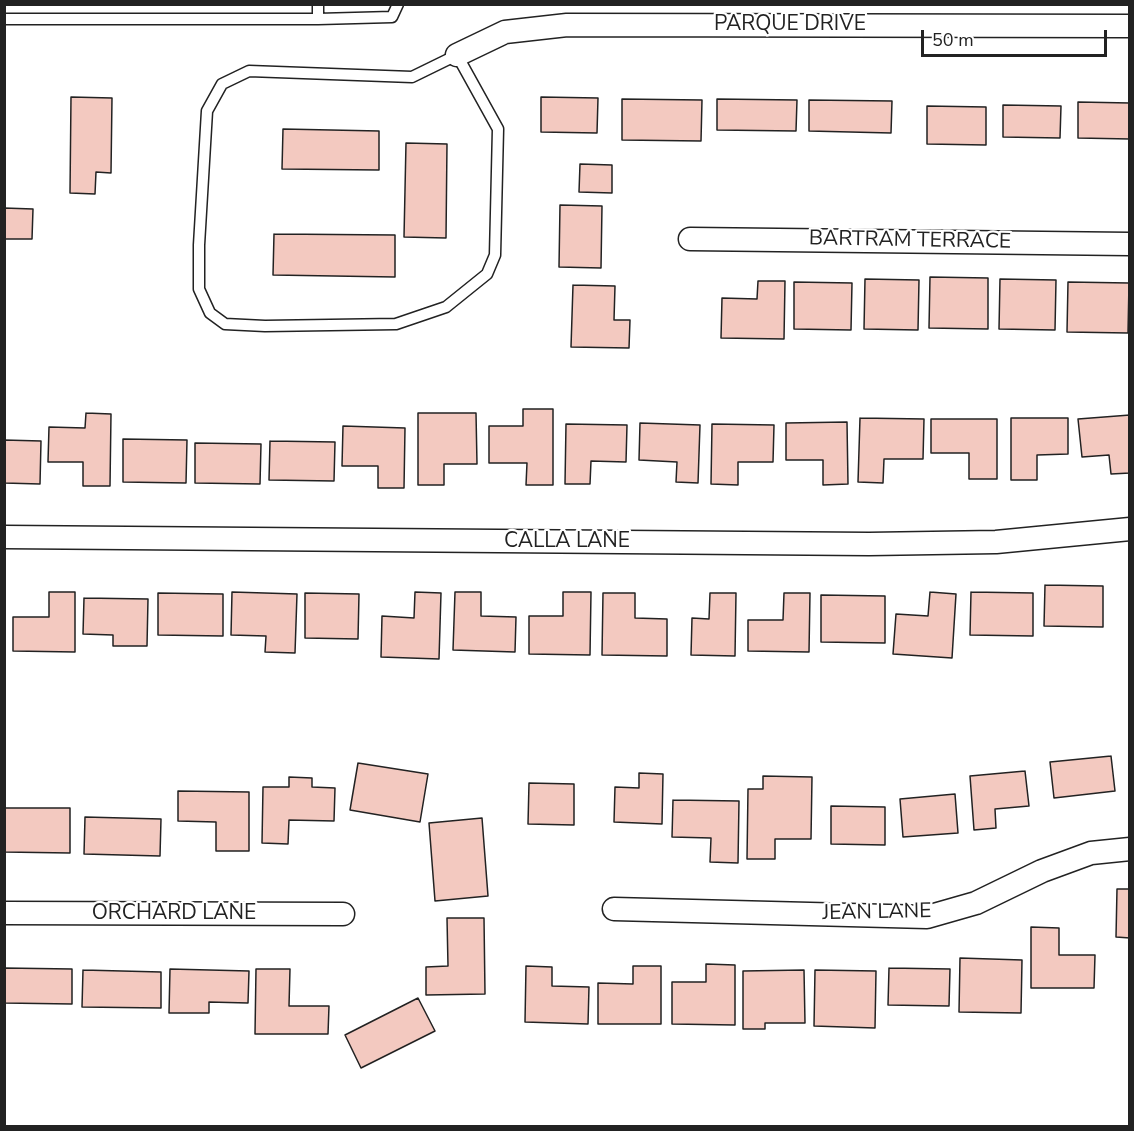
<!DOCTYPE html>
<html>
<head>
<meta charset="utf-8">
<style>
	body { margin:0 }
	#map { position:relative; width:1134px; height:1131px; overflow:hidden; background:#fff; font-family:"Nunito Sans",sans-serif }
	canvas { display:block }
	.frame { position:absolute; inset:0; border:6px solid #222; pointer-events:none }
	.scale { position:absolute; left:921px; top:30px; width:186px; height:27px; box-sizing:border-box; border:3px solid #222; border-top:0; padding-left:8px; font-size:18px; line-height:21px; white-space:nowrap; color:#222; -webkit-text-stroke:4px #fff; paint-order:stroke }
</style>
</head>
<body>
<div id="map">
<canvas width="1134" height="1131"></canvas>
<div class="frame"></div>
<div class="scale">50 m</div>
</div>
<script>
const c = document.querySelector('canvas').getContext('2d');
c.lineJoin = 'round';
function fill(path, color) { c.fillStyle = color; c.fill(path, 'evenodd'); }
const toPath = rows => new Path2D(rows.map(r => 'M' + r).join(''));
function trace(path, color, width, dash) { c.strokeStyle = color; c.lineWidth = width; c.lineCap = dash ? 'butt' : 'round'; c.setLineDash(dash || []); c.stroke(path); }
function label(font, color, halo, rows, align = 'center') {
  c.font = font + ' "Nunito Sans",sans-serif'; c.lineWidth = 4.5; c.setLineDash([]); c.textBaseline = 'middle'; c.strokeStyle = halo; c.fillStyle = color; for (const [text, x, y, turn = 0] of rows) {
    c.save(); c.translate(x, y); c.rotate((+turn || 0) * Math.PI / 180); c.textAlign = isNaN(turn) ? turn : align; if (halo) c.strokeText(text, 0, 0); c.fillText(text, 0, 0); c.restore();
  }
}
const building = toPath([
	[71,97,112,98,111,173,96,172,95,194,70,193,71,97],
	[541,97,598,98,597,133,541,132,541,97],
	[622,99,702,100,701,141,622,140,622,99],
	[717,99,797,100,796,131,717,130,717,99],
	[809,100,892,101,891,133,809,131,809,100],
	[1078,102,1130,103,1130,139,1078,138,1078,102],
	[1003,105,1061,106,1060,138,1003,137,1003,105],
	[927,106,986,107,986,145,927,144,927,106],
	[283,129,379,131,379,170,282,169,283,129],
	[406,143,447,144,446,238,404,237,406,143],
	[580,164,612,165,612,193,579,192,580,164],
	[560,205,602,206,601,268,559,267,560,205],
	[4,208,33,209,32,239,4,239,4,208],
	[274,234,395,235,395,277,273,275,274,234],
	[930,277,988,278,988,329,929,328,930,277],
	[865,279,919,280,918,330,864,329,865,279],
	[1000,279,1056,280,1055,330,999,329,1000,279],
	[758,281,785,281,784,339,721,338,722,298,757,299,758,281],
	[794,282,852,283,851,330,794,329,794,282],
	[1068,282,1129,283,1128,333,1067,332,1068,282],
	[573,285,615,286,614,320,630,320,629,348,571,347,573,285],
	[523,409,553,409,553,485,526,485,527,463,489,463,489,426,523,426,523,409],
	[86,413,111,414,110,486,83,486,83,462,48,462,49,427,85,428,86,413],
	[418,413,476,413,477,464,444,464,444,485,418,485,418,413],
	[1130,415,1130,473,1111,474,1109,455,1082,457,1078,419,1130,415],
	[860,418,924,419,923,459,884,459,883,483,858,482,860,418],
	[1011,418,1068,418,1068,454,1037,455,1037,480,1011,480,1011,418],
	[931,419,997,419,997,479,969,479,969,453,931,453,931,419],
	[847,422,848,484,823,485,823,460,786,460,786,423,847,422],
	[640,423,700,425,698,483,676,482,677,462,639,460,640,423],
	[566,424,627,425,626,462,591,461,590,484,565,484,566,424],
	[712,424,774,425,773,462,738,462,738,485,711,484,712,424],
	[343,426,405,428,404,488,378,488,378,466,342,466,343,426],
	[123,439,187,440,186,483,123,482,123,439],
	[4,440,41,441,40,484,4,483,4,440],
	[270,441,335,442,334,481,269,480,270,441],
	[195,443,261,444,260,484,195,483,195,443],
	[1045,585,1103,586,1103,627,1044,626,1045,585],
	[49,592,75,592,75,652,13,651,13,617,49,617,49,592],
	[232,592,297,594,295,653,265,652,266,636,231,635,232,592],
	[415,592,441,593,439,659,381,657,382,616,414,618,415,592],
	[455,592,481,592,481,616,516,617,515,652,453,650,455,592],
	[563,592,591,592,590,655,529,654,529,616,563,616,563,592],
	[930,592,956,594,952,658,893,654,896,614,928,616,930,592],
	[971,592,1033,593,1033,636,970,635,971,592],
	[158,593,223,594,223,636,158,635,158,593],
	[305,593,359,594,358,639,305,638,305,593],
	[603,593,635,593,635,618,667,619,667,656,602,655,603,593],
	[710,593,736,593,735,656,691,655,692,618,709,619,710,593],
	[784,593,810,593,809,652,748,651,748,620,783,620,784,593],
	[821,595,885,596,885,643,821,642,821,595],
	[84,598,148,599,147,646,113,646,113,635,83,634,84,598],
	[1111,756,1115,791,1054,798,1050,762,1111,756],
	[358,763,428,774,420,822,350,810,358,763],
	[1025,771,1029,806,995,809,996,828,974,830,970,776,1025,771],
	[639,773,663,774,662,824,614,822,615,787,639,788,639,773],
	[763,776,812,777,811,839,775,839,775,859,747,859,748,789,763,789,763,776],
	[289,777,312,778,312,787,335,788,334,821,289,820,288,844,262,843,263,787,289,787,289,777],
	[529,783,574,784,574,825,528,824,529,783],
	[178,791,249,792,249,851,216,851,216,822,178,821,178,791],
	[955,794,958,833,903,837,900,799,955,794],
	[673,800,739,801,738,863,710,862,711,838,672,837,673,800],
	[831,806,885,807,885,845,831,844,831,806],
	[4,808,70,808,70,853,4,852,4,808],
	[85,817,161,819,160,856,84,854,85,817],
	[482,818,488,896,435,901,429,823,482,818],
	[1117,889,1130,889,1130,938,1116,937,1117,889],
	[447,918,484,918,485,994,426,995,426,967,448,966,447,918],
	[1031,927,1059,928,1059,955,1095,955,1094,988,1031,988,1031,927],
	[960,958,1022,960,1021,1013,959,1012,960,958],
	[706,964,735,965,735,1025,672,1024,672,982,706,982,706,964],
	[526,966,552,967,552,986,589,987,588,1024,525,1022,526,966],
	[633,966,661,966,661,1024,598,1024,598,983,633,984,633,966],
	[4,968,72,969,72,1004,4,1003,4,968],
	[889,968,950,969,949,1006,888,1005,889,968],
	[170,969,249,971,248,1003,209,1002,209,1013,169,1013,170,969],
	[256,969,290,969,289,1006,329,1006,328,1034,255,1034,256,969],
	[83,970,161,972,161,1008,82,1007,83,970],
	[804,970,805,1023,765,1023,765,1029,743,1029,743,971,804,970],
	[815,970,876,971,875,1028,814,1026,815,970],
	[418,998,435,1031,361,1068,345,1035,418,998]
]);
fill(building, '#f3c9c0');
trace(building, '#222', 1.5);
const lane = toPath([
	[4,19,318,19,318,4],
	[318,19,392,17,398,4],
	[457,55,498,129,495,255,487,274,446,307,396,324,265,326,225,324,210,313,199,289,199,245,207,111,222,84,249,71,412,77,457,55]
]);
const street = toPath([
	[457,55,505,32,567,25,1130,26],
	[690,239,1130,244],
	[4,537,869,544,996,542,1130,529],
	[614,909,927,917,976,903,1042,871,1091,853,1130,849],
	[4,913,343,914]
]);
trace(lane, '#222', 13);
trace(street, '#222', 25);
trace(lane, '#fff', 10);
trace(street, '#fff', 22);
label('21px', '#222', '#fff', [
	["PARQUE DRIVE",790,25],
	["BARTRAM TERRACE",910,241,1],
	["CALLA LANE",567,542],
	["JEAN LANE",877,913,-1],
	["ORCHARD LANE",174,914]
]);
</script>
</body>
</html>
